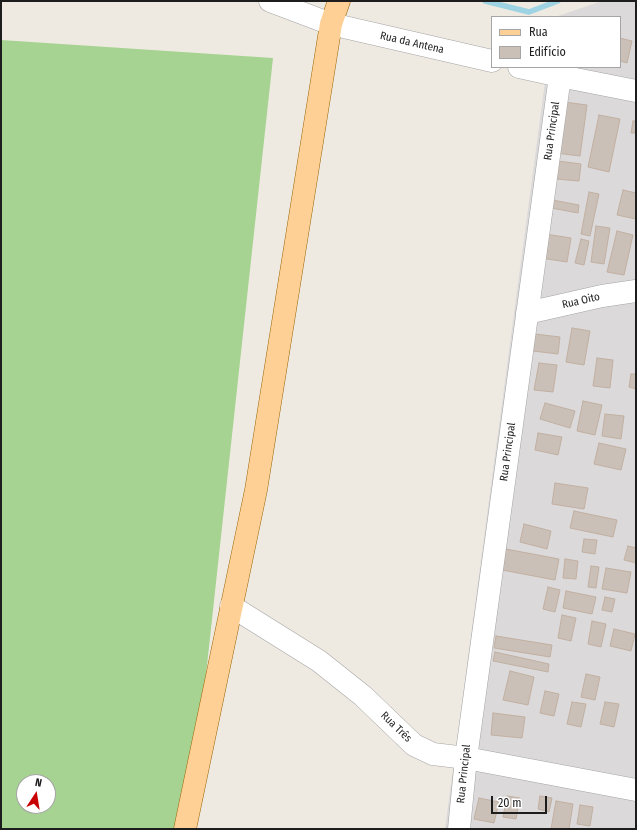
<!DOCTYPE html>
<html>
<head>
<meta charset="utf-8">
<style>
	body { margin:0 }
	#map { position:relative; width:637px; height:830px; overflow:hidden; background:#efeae1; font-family:"Fira Sans Condensed",sans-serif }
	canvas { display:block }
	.frame { position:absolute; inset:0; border:2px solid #1d1d1d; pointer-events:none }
	.legend { position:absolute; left:491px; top:16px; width:130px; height:52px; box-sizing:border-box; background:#fff; border:1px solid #a5a5a5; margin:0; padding:5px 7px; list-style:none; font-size:12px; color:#1d1d1d }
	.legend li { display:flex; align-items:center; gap:8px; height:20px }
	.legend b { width:20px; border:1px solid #a5a5a5 }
	.north { position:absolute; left:16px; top:774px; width:40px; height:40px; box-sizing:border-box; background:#fff; border:1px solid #a5a5a5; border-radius:50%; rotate:12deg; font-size:11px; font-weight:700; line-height:16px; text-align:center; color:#1d1d1d }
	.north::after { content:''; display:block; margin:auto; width:14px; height:18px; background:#c90003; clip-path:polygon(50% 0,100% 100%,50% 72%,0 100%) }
	.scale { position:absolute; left:491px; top:796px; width:56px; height:18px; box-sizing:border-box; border:2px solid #1d1d1d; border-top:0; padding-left:5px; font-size:12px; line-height:14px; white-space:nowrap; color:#1d1d1d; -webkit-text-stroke:3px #fff; paint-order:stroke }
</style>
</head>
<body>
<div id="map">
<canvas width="637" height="830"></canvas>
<div class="frame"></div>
<ul class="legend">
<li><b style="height:5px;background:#ffd096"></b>Rua</li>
<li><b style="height:11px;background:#cbc0b7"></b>Edifício</li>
</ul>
<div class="north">N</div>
<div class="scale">20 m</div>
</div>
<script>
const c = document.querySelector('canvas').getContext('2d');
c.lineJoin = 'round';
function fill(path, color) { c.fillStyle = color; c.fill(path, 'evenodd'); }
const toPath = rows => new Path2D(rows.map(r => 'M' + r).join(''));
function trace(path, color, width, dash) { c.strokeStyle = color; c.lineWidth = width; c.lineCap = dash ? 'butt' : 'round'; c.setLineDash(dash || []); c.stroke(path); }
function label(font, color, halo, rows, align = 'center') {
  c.font = font + ' "Fira Sans Condensed",sans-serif'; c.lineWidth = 3; c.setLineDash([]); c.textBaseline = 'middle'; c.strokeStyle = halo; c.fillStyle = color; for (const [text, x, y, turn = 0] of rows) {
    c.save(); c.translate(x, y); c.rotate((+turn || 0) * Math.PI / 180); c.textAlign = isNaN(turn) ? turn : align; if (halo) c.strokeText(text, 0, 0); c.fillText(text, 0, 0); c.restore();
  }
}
fill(toPath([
	[602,1,636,1,636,829,445,829,547,67,620,67,620,17,555,17]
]), '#dbd9da');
fill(toPath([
	[1,40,273,58,198,748,175,829,1,829],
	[24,782,48,782,48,806,24,806]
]), '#a6d391');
trace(toPath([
	[485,1,529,12,558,1]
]), '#9dd3e2', 5.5);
const building = toPath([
	[620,38,632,41,627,63,620,61,620,38],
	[564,102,587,105,580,156,556,153,564,102],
	[599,115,620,119,609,172,588,167,599,115],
	[633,121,636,121,636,133,631,133,633,121],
	[558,161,581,164,579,181,556,179,558,161],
	[623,190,636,193,636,219,617,215,623,190],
	[589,192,599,194,590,236,581,234,589,192],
	[547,199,579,205,578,213,546,207,547,199],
	[596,226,610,228,604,264,591,262,596,226],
	[617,231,633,235,624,275,607,272,617,231],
	[545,234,571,238,567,262,541,258,545,234],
	[581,239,589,241,584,265,575,263,581,239],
	[572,328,590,331,584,365,566,362,572,328],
	[535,334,560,337,558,354,533,351,535,334],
	[597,358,613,360,610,388,593,386,597,358],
	[539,363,557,365,553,392,534,390,539,363],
	[631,374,636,374,636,389,629,387,631,374],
	[583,401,602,405,595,435,577,431,583,401],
	[545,403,575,411,570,428,540,419,545,403],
	[605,414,624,416,621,439,602,436,605,414],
	[538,433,562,437,558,455,535,450,538,433],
	[599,443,626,449,621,470,594,464,599,443],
	[555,483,588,488,584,509,552,504,555,483],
	[574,511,617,520,613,537,570,528,574,511],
	[524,524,551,531,547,549,520,542,524,524],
	[584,539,597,540,595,554,582,552,584,539],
	[628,546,636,548,636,563,624,560,628,546],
	[506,549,559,559,555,580,502,570,506,549],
	[565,559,578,561,576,579,563,578,565,559],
	[591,566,599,567,596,588,588,587,591,566],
	[606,568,631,572,627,593,602,589,606,568],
	[548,587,560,590,555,612,543,609,548,587],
	[566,591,596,597,592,614,563,608,566,591],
	[605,597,615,599,612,612,602,610,605,597],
	[562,615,576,618,571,641,558,638,562,615],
	[592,621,606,624,601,647,588,644,592,621],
	[614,629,635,634,631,651,610,646,614,629],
	[496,636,552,645,550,657,494,648,496,636],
	[495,652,549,664,548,672,493,661,495,652],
	[510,671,534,677,528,705,503,700,510,671],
	[586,674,600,677,595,700,581,697,586,674],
	[545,691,559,694,554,716,540,713,545,691],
	[572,702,586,704,581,727,567,724,572,702],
	[605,702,619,704,614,727,600,724,605,702],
	[493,713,525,717,522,738,491,735,493,713],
	[507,796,520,798,516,819,503,817,507,796],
	[540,796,552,798,549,812,538,809,540,796],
	[479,798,499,802,494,823,474,819,479,798],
	[556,801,573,804,569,829,551,829,556,801],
	[580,805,593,807,590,826,577,824,580,805]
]);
fill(building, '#cbc0b7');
trace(building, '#c2b0a2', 1);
const minor = toPath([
	[270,1,331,24,492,61],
	[519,67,560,76,636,91],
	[527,313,602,296,636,291],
	[231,606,319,661,363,696,414,745,433,754,466,758,636,790],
	[459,829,466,758,560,76]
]);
const major = toPath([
	[185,829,256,490,331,24,339,1]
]);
trace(minor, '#a4a4a4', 23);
trace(major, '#956200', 23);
trace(minor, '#fff', 22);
trace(major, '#ffd096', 22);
label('11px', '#1d1d1d', '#fff', [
	["Rua da Antena",412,43,13],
	["Rua Principal",552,131,-82],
	["Rua Oito",581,301,-13],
	["Rua Principal",508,452,-82],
	["Rua Três",396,727,44],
	["Rua Principal",464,774,-84]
]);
</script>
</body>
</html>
